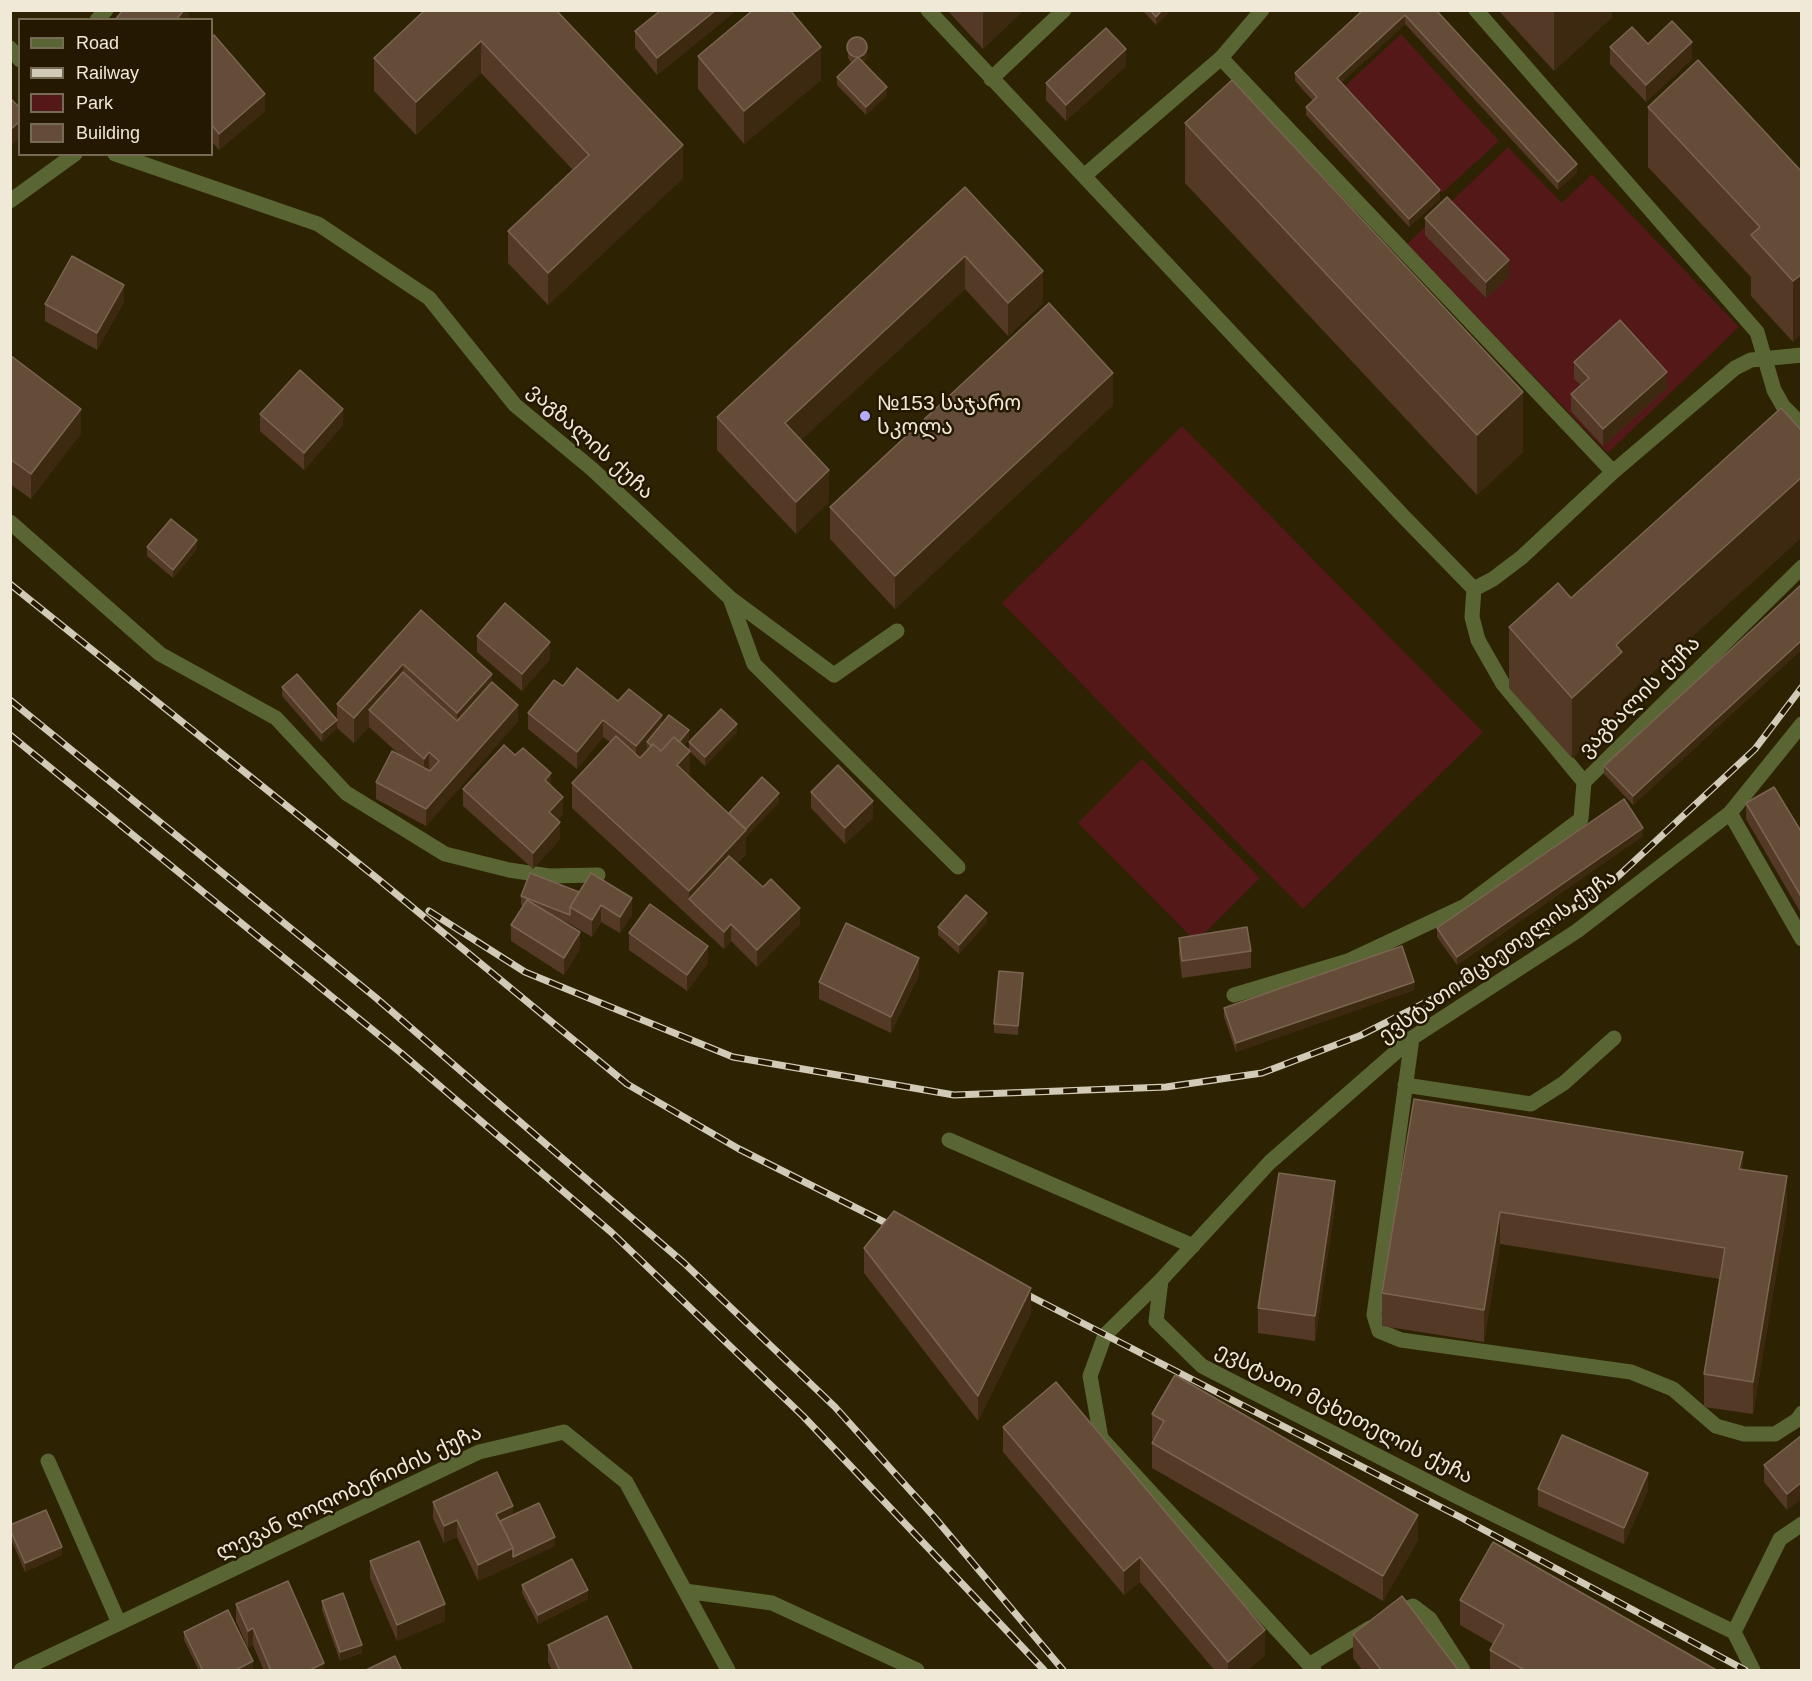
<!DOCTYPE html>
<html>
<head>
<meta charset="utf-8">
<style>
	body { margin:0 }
	#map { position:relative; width:1812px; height:1681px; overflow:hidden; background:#2d2202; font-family:Arial,sans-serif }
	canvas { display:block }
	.frame { position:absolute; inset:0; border:12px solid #f0e9d7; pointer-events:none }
	.legend { position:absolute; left:18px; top:18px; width:195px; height:138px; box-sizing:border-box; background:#241900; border:2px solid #766c56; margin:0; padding:8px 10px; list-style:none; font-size:18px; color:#f0e9d7 }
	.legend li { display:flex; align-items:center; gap:12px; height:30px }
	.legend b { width:30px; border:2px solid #766c56 }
</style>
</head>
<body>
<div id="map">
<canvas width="1812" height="1681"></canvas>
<div class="frame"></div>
<ul class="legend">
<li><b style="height:8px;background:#596633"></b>Road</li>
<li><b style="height:8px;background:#d1cab6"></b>Railway</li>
<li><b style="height:16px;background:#531817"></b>Park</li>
<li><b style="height:16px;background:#644c39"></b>Building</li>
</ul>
</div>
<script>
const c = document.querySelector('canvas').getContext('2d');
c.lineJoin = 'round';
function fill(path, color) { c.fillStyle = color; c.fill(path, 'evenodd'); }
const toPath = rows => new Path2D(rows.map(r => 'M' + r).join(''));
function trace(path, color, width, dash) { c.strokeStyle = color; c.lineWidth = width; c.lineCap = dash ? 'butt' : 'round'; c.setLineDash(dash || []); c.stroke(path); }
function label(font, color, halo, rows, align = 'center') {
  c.font = font + ' Arial,"Noto Sans Georgian",sans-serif'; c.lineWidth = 5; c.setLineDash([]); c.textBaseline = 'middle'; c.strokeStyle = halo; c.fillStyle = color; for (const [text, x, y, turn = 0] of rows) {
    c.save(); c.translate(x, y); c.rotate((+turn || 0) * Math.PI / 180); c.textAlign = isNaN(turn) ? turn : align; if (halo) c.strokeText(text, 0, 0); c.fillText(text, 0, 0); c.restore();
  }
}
fill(toPath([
	[1401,34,1499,141,1442,193,1345,86],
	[1508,147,1562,203,1592,174,1739,327,1608,453,1406,245],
	[1182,426,1483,732,1303,909,1002,603],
	[1142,759,1260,878,1196,942,1078,823]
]), '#531817');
trace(toPath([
	[928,10,1403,516,1474,589,1493,579,1522,557,1613,472,1735,368,1751,360,1802,355],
	[1476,10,1757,332,1774,390,1783,406,1802,425],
	[97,20,106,10],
	[10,48,20,60],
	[1221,58,1613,472],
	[991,79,1064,10],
	[115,154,318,224,429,298,515,405,592,469,730,598,754,664,958,867],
	[1084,176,1221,58,1262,10],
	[10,201,75,154],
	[10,522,160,654,276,718,346,793,445,854,509,870,549,876,598,875],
	[1474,589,1472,617,1478,640,1503,684,1584,782],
	[730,598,834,675,897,631],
	[1730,813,1802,939],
	[1234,995,1348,961,1465,906,1581,819,1584,782,1802,567],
	[1412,1038,1374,1315,1379,1331,1401,1340,1631,1372,1673,1389,1716,1426,1744,1434,1775,1434,1797,1420,1802,1413],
	[1405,1085,1531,1104,1564,1083,1614,1038],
	[949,1140,1193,1246],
	[1161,1280,1105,1335,1090,1376,1101,1438,1314,1670],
	[48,1461,119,1623],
	[685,1591,772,1603,917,1670],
	[1393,1614,1413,1606,1430,1619,1463,1670],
	[1734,1632,1780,1539,1802,1524],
	[1309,1665,1370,1628],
	[21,1670,479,1452,564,1432,626,1482,728,1670],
	[1753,1670,1734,1632,1458,1497,1202,1366,1156,1321,1161,1280,1270,1162,1412,1038,1577,931,1730,813,1802,724]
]), '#596633', 15);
const rail = toPath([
	[10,584,378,879,627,1084,739,1149,900,1230],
	[10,700,375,997,684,1263,835,1407,935,1518,1063,1670],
	[10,735,401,1053,611,1232,803,1416,1044,1670],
	[429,911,525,972,733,1057,954,1095,1166,1087,1262,1073,1359,1036,1472,979,1614,880,1755,749,1802,687],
	[1018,1290,1460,1517,1745,1670]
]);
trace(rail, '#d1cab6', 7);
trace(rail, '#241900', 4.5, [14]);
fill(toPath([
	[556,10,683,178,548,305,508,263,508,231,573,170,481,73,416,135,374,91,374,58],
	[661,10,737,10,657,75,635,48,635,31],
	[947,10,1024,10,983,49],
	[1142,10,1171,10,1156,25],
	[1363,10,1436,10,1577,172,1558,190,1405,24,1341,83,1440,199,1409,227,1306,115,1306,107,1313,101,1295,81,1295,73],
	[1498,10,1612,10,1612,17,1554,71],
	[212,37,265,111,219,150,212,142],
	[848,43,867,58,863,63,887,95,866,115,837,85,837,77,851,63,848,58],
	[1648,44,1692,59,1646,102,1610,64,1610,47],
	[698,56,821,80,744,144,698,89],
	[1126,66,1066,121,1046,100,1046,83],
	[1648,107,1802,172,1793,342,1751,296,1751,277,1648,167],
	[1185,123,1523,452,1477,495,1185,183],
	[965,187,1043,303,1008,336,965,289,801,440,829,502,796,534,717,450,717,417],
	[1425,218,1509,277,1486,298,1425,235],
	[124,302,97,350,45,321,45,304],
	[10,355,81,433,31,499,10,484],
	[1574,362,1667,388,1603,446,1571,411,1571,394,1581,385,1574,379],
	[1113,405,895,609,830,539,830,507],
	[260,414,343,425,304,470,260,431],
	[1802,431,1802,537,1622,700,1622,713,1572,758,1509,688,1509,627,1571,598],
	[147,547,197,549,173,578,147,556],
	[1802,584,1802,649,1633,805,1604,774,1604,766],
	[421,610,492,682,518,721,426,826,376,799,376,782,401,756,369,727,354,743,337,728,322,742,282,696,282,687,337,720,337,704],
	[477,636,550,659,522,691,477,652],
	[563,686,618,701,662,724,689,739,683,746,689,777,729,813,779,802,746,837,746,854,737,864,800,924,757,967,731,941,724,949,572,808,572,783,610,742,603,737,577,769,528,729,528,713],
	[737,732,705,766,689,751,689,742],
	[515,755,551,786,563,814,558,820,560,839,533,869,463,806,463,789],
	[811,792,873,818,845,844,811,808],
	[1746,803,1802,833,1802,915,1746,819],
	[1643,836,1457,965,1437,937,1437,928],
	[530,873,632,915,620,933,601,922,592,937,570,924,561,920,580,949,564,975,511,941,511,925,523,906,521,905,521,896],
	[987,922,959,954,938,935,938,927],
	[629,933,708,963,687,991,629,950],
	[1179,938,1251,951,1251,968,1182,978,1179,954],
	[919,975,891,1033,819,999,819,982],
	[1023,981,1018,1035,994,1033,994,1024],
	[1414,990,1236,1052,1224,1017,1224,1008],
	[1414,1099,1743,1169,1787,1209,1753,1414,1704,1407,1704,1374,1720,1279,1500,1244,1484,1342,1382,1326,1382,1293],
	[1335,1206,1315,1341,1258,1333,1258,1308],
	[864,1248,1031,1313,978,1421,864,1273],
	[1152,1414,1418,1540,1383,1601,1152,1468,1152,1443,1154,1440,1152,1439],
	[1003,1427,1265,1655,1247,1671,1215,1671,1140,1582,1124,1595,1003,1452],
	[1802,1435,1787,1510,1764,1482,1764,1465],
	[1538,1489,1648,1490,1624,1544,1538,1506],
	[433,1502,513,1514,555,1546,478,1581,457,1537,444,1543,433,1518],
	[10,1525,62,1555,25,1572,10,1537],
	[370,1561,445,1621,397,1641,370,1578],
	[522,1585,588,1599,538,1624,522,1593],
	[1460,1600,1718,1671,1490,1671,1490,1650,1493,1644,1460,1625],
	[322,1601,362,1653,340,1661,322,1610],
	[236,1604,324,1671,264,1671,253,1645,248,1648,236,1621],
	[184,1632,253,1670,251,1671,199,1671,184,1640],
	[1353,1634,1459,1671,1363,1671,1353,1658],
	[548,1645,633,1671,552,1671,548,1662]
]), '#533926');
fill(toPath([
	[184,10,189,10,189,20,176,20],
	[716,10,737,10,657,75,657,58],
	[983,10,1024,10,983,49],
	[1162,10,1171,10,1156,25,1156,17],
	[1554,10,1612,10,1612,17,1554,71],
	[1405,15,1405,24,1337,87,1337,78],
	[481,41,481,73,416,135,416,102],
	[1692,42,1692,59,1646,102,1646,85],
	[821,47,821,80,744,144,744,111],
	[867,49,867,58,863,63,858,57],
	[1126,49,1126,66,1066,121,1066,105],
	[887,87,887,95,866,115,866,107],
	[265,94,265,111,219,150,219,134],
	[20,121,20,138,10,147,10,130],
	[683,145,683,178,548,305,548,273],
	[1577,164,1577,172,1558,190,1558,182],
	[1440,190,1440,199,1409,227,1409,219],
	[965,256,965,289,785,455,785,423],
	[1509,260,1509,277,1486,298,1486,282],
	[1043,271,1043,303,1008,336,1008,303],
	[1802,274,1802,334,1793,342,1793,281],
	[124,285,124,302,97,350,97,333],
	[1667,372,1667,388,1603,446,1603,429],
	[1113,373,1113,405,895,609,895,576],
	[1523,392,1523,452,1477,495,1477,435],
	[81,409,81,433,31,499,31,474],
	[343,409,343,425,304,470,304,453],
	[829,470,829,502,796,534,796,502],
	[1802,477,1802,537,1622,700,1622,713,1572,758,1572,698,1616,645],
	[197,540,197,549,173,578,173,570],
	[1802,640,1802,649,1633,805,1633,796],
	[550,642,550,659,522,691,522,674],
	[403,664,403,689,369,710,369,727,354,743,354,718],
	[492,674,492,698,457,738,457,713],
	[518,705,518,721,426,826,426,809],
	[662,715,662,732,647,742,647,750,636,763,636,746],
	[337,720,337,728,322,742,322,733],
	[603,720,603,737,577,769,577,752],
	[737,724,737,732,705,766,705,757],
	[689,730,689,739,666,766,666,758],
	[690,751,690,776,677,790,677,765],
	[429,752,429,769,424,776,424,759],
	[551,773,551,790,545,780],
	[779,793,779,802,746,837,746,854,697,907,689,899,689,891],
	[563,797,563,814,549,829,549,812],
	[873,801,873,818,845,844,845,828],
	[560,822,560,839,533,869,533,853],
	[1643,828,1643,836,1457,965,1457,957],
	[632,898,632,915,620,933,620,917],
	[601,905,601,922,592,937,592,920],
	[800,908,800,924,757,967,757,950],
	[987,913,987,922,959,954,959,945],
	[731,924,731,941,724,949,724,932],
	[580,932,580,949,564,975,564,958],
	[708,946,708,963,687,991,687,975],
	[919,958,919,975,891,1033,891,1017],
	[1023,973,1023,981,1018,1035,1018,1026],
	[1414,982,1414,990,1236,1052,1236,1043],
	[11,987,11,1012,10,1012,10,988],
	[1743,1152,1743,1184,1739,1169],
	[1787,1176,1787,1209,1753,1414,1753,1382],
	[1335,1181,1335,1206,1315,1341,1315,1316],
	[1500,1212,1500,1244,1484,1342,1484,1310],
	[1031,1288,1031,1313,978,1421,978,1396],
	[1648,1473,1648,1490,1624,1544,1624,1528],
	[1802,1482,1802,1499,1787,1510,1787,1494],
	[513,1506,513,1523,500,1529,496,1514],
	[1418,1515,1418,1540,1383,1601,1383,1576],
	[457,1520,457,1537,444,1543,444,1526],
	[555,1537,555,1546,478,1581,478,1565,513,1548],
	[62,1547,62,1555,25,1572,25,1563],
	[1140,1557,1140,1582,1124,1595,1124,1571],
	[588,1590,588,1599,538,1624,538,1615],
	[445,1604,445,1621,397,1641,397,1625],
	[253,1628,253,1645,248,1648,248,1631],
	[1265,1630,1265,1655,1247,1671,1228,1671,1228,1662],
	[362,1645,362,1653,340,1661,340,1652],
	[253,1661,253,1670,251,1671,234,1671],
	[324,1663,324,1671,308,1671]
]), '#3d2810');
const building = toPath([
	[123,10,184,10,176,20,115,20,123,10],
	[425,10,556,10,683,145,548,273,508,231,589,155,481,41,416,102,374,58,425,10],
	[661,10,716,10,657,58,635,31,661,10],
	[753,10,790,10,821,47,744,111,698,56,753,10],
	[1150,10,1162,10,1156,17,1150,10],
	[1363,10,1436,10,1577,164,1558,182,1405,15,1337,78,1440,190,1409,219,1306,107,1317,97,1295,73,1363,10],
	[1672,21,1692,42,1646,85,1610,47,1632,27,1648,44,1672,21],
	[1106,28,1126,49,1066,105,1046,83,1106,28],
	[214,35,265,94,219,134,212,125,212,37,214,35],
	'847 47a10 10 0 1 1 20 0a10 10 0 1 1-20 0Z',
	[858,57,887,87,866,107,837,77,858,57],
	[1698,60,1802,172,1802,274,1793,281,1751,235,1760,227,1648,107,1698,60],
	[1232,80,1523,392,1477,435,1185,123,1232,80],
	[10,98,20,108,20,121,10,130,10,98],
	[965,187,1043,271,1008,303,965,256,785,423,829,470,796,502,717,417,965,187],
	[1447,197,1509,260,1486,282,1425,218,1447,197],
	[72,256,124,285,97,333,45,304,72,256],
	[1049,303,1113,373,895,576,830,507,1049,303],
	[1620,320,1667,372,1603,429,1571,394,1589,378,1574,362,1620,320],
	[10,355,81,409,31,474,10,459,10,355],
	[300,370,343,409,304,453,260,414,300,370],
	[1781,408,1802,431,1802,477,1616,645,1622,652,1572,698,1509,627,1558,583,1571,598,1781,408],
	[171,519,197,540,173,570,147,547,171,519],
	[1802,584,1802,640,1633,796,1604,766,1802,584],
	[505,603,550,642,522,674,477,636,505,603],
	[421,610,492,674,457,713,403,664,354,718,337,704,421,610],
	[577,668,618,701,629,689,662,715,636,746,603,720,577,752,528,713,554,680,563,686,577,668],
	[403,672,457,721,492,682,518,705,426,809,376,782,392,751,430,771,439,761,429,752,424,759,369,710,403,672],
	[297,674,337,720,322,733,282,687,297,674],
	[721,709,737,724,705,757,689,742,721,709],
	[669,715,689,730,679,742,674,737,661,751,653,744,652,746,647,742,669,715],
	[616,736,640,758,653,744,661,751,674,737,690,751,677,765,746,830,689,891,572,783,616,736],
	[504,745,515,755,523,748,551,773,545,780,563,797,549,812,560,822,533,853,463,789,504,745],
	[838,765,873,801,845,828,811,792,838,765],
	[762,777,779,793,746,829,729,813,762,777],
	[1774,787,1802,833,1802,898,1746,803,1774,787],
	[1624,799,1643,828,1457,957,1437,928,1624,799],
	[729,856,763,887,771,879,800,908,757,950,731,924,724,932,689,899,729,856],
	[530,873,579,892,570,907,570,915,521,896,530,873],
	[591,873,632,898,620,917,601,905,592,920,570,907,591,873],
	[966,895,987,913,959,945,938,927,966,895],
	[527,900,580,932,564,958,511,925,527,900],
	[650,904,708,946,687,975,629,933,650,904],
	[846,923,919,958,891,1017,819,982,846,923],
	[1247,927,1251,951,1182,961,1179,938,1247,927],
	[1402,946,1414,982,1236,1043,1224,1008,1402,946],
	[999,971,1023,973,1018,1026,994,1024,999,971],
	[1414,1099,1743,1152,1739,1169,1787,1176,1753,1382,1704,1374,1725,1248,1500,1212,1484,1310,1382,1293,1414,1099],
	[1279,1173,1335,1181,1315,1316,1258,1308,1279,1173],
	[894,1211,1031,1288,978,1396,864,1248,894,1211],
	[1175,1375,1418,1515,1383,1576,1152,1443,1164,1421,1152,1414,1175,1375],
	[1056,1382,1265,1630,1228,1662,1140,1557,1124,1571,1003,1427,1056,1382],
	[1562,1435,1648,1473,1624,1528,1538,1489,1562,1435],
	[1802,1435,1802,1482,1787,1494,1764,1465,1802,1435],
	[497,1472,513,1506,496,1514,513,1548,478,1565,457,1520,444,1526,433,1502,497,1472],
	[539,1503,555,1537,513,1557,513,1548,500,1521,539,1503],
	[46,1510,62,1547,25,1563,10,1529,10,1525,46,1510],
	[419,1541,445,1604,397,1625,370,1561,419,1541],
	[1493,1542,1718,1671,1526,1671,1490,1650,1504,1625,1460,1600,1493,1542],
	[572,1559,588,1590,538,1615,522,1585,572,1559],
	[288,1581,324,1663,308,1671,271,1671,253,1628,248,1631,236,1604,288,1581],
	[343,1593,362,1645,340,1652,322,1601,343,1593],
	[1402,1596,1459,1671,1382,1671,1353,1634,1402,1596],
	[228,1610,253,1661,234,1671,203,1671,184,1632,228,1610],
	[607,1616,633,1671,560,1671,548,1645,607,1616],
	[395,1656,402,1671,364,1671,395,1656]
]);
fill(building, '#644c39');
trace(building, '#7a6552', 1.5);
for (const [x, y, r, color] of [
	[865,416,6,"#b3adf9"]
]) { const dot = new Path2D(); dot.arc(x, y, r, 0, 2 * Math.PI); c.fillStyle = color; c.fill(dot); trace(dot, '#241900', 2); }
label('21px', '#f0e9d7', '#241900', [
	["№153 საჯარო",877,404],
	["სკოლა",877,428]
], 'left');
label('21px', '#f0e9d7', '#241900', [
	["ვაგზალის ქუჩა",590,442,42],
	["ვაგზალის ქუჩა",1640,697,-45],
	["ევსტათი მცხეთელის ქუჩა",1498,957,-35],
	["ევსტათი მცხეთელის ქუჩა",1344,1414,27],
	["ლევან ღოღობერიძის ქუჩა",349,1493,-25]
]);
</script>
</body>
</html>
